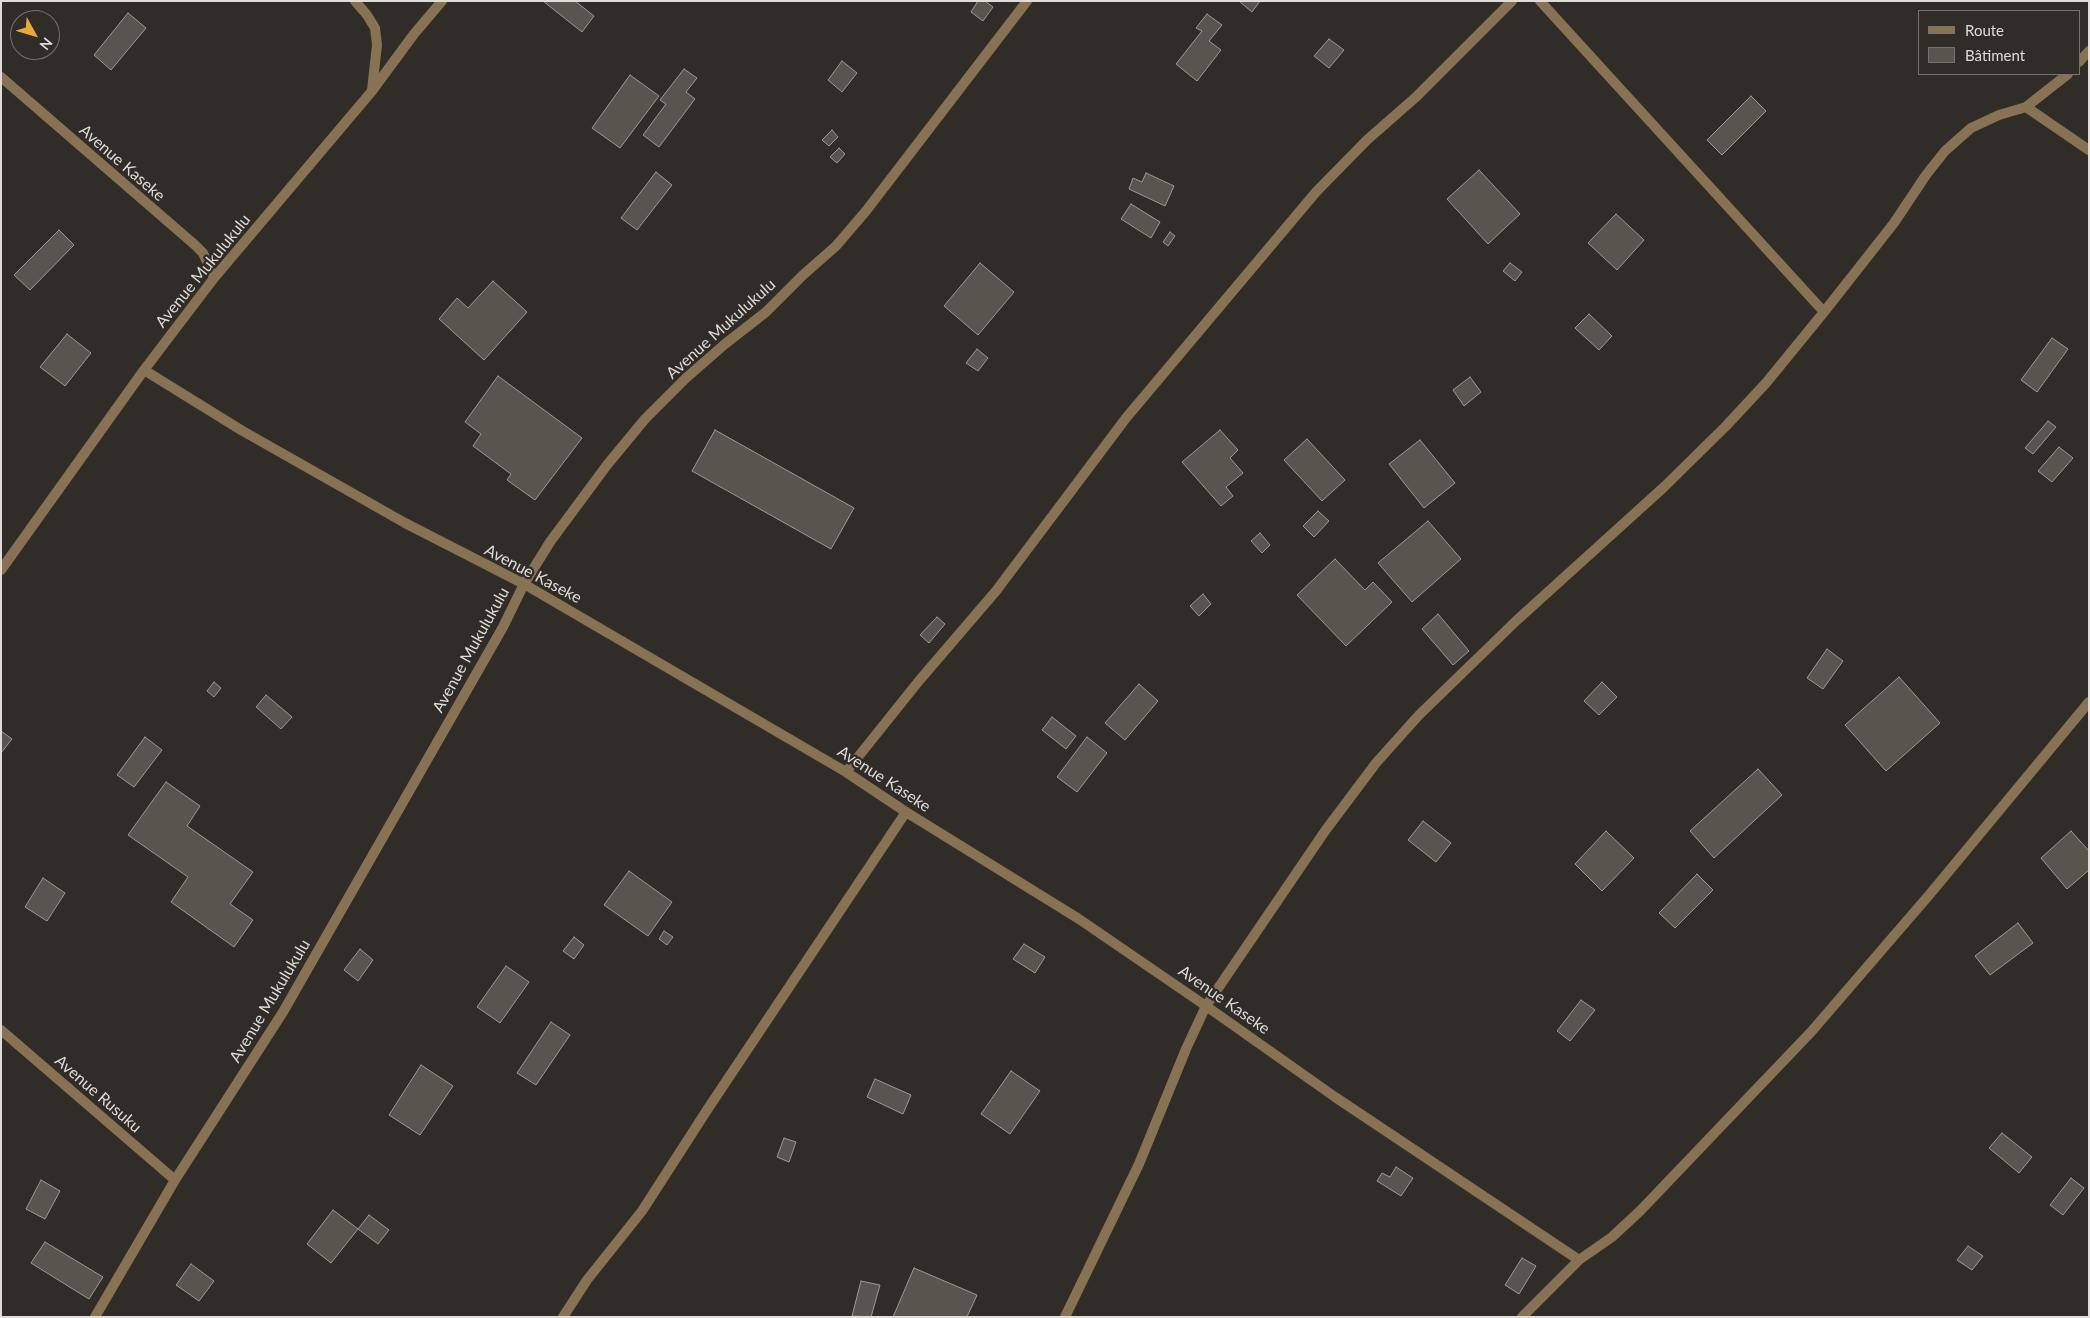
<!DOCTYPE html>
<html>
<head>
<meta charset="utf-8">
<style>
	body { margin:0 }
	#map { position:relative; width:2090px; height:1318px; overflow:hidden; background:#302c27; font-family:Lato,sans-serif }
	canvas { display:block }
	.frame { position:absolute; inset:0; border:2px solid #dfdcd9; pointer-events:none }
	.legend { position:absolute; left:1918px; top:10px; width:162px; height:65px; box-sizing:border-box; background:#302c27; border:1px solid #76726e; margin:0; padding:6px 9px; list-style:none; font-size:15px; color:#dfdcd9 }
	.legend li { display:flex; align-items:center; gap:10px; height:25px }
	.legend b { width:25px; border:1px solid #76726e }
	.north { position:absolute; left:10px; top:10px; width:50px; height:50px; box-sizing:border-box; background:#302c27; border:1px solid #76726e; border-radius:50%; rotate:129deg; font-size:14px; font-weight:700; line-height:20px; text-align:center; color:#dfdcd9 }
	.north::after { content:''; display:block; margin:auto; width:18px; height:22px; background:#e9ab38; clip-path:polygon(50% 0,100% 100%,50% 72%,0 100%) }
</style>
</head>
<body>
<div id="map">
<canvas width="2090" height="1318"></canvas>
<div class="frame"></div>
<ul class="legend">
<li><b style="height:6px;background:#877253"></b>Route</li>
<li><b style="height:14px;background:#58544e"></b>Bâtiment</li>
</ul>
<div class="north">N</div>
</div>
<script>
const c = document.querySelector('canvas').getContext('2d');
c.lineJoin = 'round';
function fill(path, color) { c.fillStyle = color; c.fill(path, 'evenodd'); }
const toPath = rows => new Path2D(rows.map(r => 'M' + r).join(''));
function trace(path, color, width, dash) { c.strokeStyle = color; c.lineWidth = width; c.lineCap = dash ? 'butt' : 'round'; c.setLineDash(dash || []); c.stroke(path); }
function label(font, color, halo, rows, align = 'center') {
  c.font = font + ' Lato,sans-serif'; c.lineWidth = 4.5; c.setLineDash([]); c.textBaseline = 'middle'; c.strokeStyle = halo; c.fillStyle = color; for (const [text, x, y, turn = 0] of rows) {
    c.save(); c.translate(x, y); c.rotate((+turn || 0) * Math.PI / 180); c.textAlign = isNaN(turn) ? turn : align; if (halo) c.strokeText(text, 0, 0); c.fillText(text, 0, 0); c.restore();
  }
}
const building = toPath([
	[543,1,575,1,594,16,582,32,543,1],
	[978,1,985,1,993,7,983,21,971,12,978,1],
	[1239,1,1260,1,1252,12,1239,1],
	[128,13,146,28,111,70,94,55,128,13],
	[1207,14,1222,25,1209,41,1221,50,1197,81,1176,64,1202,31,1196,28,1207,14],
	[1329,39,1344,50,1329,68,1314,56,1329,39],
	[842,61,857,73,842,92,828,80,842,61],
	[684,69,697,78,686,92,695,99,659,147,643,135,666,104,660,100,684,69],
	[630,75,659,96,620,148,592,128,630,75],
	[1751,96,1766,111,1722,155,1707,140,1751,96],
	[832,130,838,137,829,146,822,140,832,130],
	[839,148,845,154,837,163,830,157,839,148],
	[1479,170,1520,214,1488,244,1447,199,1479,170],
	[656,172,672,185,637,230,621,218,656,172],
	[1146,173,1174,186,1165,206,1129,189,1133,178,1142,182,1146,173],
	[1131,204,1160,222,1151,238,1121,219,1131,204],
	[1616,214,1644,240,1617,270,1588,243,1616,214],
	[59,230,74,245,30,290,14,275,59,230],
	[1170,232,1175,236,1168,246,1163,242,1170,232],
	[980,263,1014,292,978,335,944,306,980,263],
	[1510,263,1522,272,1515,281,1503,271,1510,263],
	[493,281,527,312,484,360,439,319,457,298,468,308,493,281],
	[1589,314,1612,336,1599,350,1575,328,1589,314],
	[67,334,91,353,65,386,40,367,67,334],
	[2052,338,2068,349,2037,392,2021,380,2052,338],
	[977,349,988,358,978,371,966,363,977,349],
	[498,376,582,438,535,500,507,480,511,474,473,446,481,434,465,422,498,376],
	[1470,377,1481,392,1464,406,1453,390,1470,377],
	[2048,421,2056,427,2033,454,2025,448,2048,421],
	[715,430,854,508,831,549,692,471,715,430],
	[1220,430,1238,450,1230,458,1243,473,1226,487,1233,496,1221,506,1182,462,1220,430],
	[1307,439,1345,480,1322,501,1284,460,1307,439],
	[1420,440,1455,483,1424,508,1389,464,1420,440],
	[2059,447,2073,458,2052,482,2038,471,2059,447],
	[1318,511,1329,521,1314,537,1303,526,1318,511],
	[1428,521,1461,559,1412,602,1378,563,1428,521],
	[1260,533,1270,545,1262,553,1251,541,1260,533],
	[1335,559,1365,590,1373,582,1392,602,1346,646,1297,595,1335,559],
	[1203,594,1211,604,1199,616,1190,606,1203,594],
	[1438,614,1469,651,1453,665,1422,629,1438,614],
	[937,617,945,624,929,643,920,635,937,617],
	[1827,649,1843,661,1823,689,1807,678,1827,649],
	[1899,677,1940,723,1886,771,1845,725,1899,677],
	[214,682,221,688,214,697,207,691,214,682],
	[1602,682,1617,697,1599,715,1584,701,1602,682],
	[1139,684,1158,701,1125,740,1105,723,1139,684],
	[266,695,292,717,281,729,256,707,266,695],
	[1052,717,1076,736,1066,749,1042,730,1052,717],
	[1,731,12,739,1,753,1,731],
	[145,737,162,750,134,787,117,775,145,737],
	[1087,737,1107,753,1077,792,1057,777,1087,737],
	[1758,769,1782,795,1714,858,1690,831,1758,769],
	[166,782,200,806,187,826,253,872,230,904,253,920,234,947,171,902,188,877,128,835,166,782],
	[1423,821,1451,843,1436,862,1408,840,1423,821],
	[1606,831,1634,858,1602,891,1575,864,1606,831],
	[2071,831,2089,851,2089,870,2067,889,2041,858,2071,831],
	[629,871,672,902,648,936,604,905,629,871],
	[1697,874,1713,890,1675,928,1659,913,1697,874],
	[43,878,65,893,47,921,25,907,43,878],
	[2018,923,2033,943,1990,975,1975,956,2018,923],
	[664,931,673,937,667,945,659,939,664,931],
	[574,937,584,945,574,959,563,951,574,937],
	[1024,944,1045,957,1035,973,1013,959,1024,944],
	[360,949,373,960,358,981,344,970,360,949],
	[506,966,529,982,500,1023,477,1007,506,966],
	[1581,1000,1595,1010,1570,1041,1557,1031,1581,1000],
	[551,1022,570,1035,536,1085,517,1073,551,1022],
	[421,1065,453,1086,420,1135,389,1115,421,1065],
	[1011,1071,1040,1091,1010,1134,981,1114,1011,1071],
	[875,1079,911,1095,903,1114,867,1097,875,1079],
	[2002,1133,2032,1157,2019,1173,1989,1148,2002,1133],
	[784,1138,796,1142,789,1162,777,1157,784,1138],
	[1396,1167,1413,1178,1401,1196,1377,1181,1382,1173,1390,1177,1396,1167],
	[2071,1178,2084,1188,2063,1215,2050,1205,2071,1178],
	[41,1180,60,1191,45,1219,26,1209,41,1180],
	[333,1210,358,1229,331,1263,307,1244,333,1210],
	[369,1215,389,1230,378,1244,358,1229,369,1215],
	[45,1242,103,1277,89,1299,31,1263,45,1242],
	[1968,1246,1983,1256,1972,1270,1957,1260,1968,1246],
	[1522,1258,1536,1266,1519,1294,1505,1285,1522,1258],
	[191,1264,214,1281,199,1301,176,1285,191,1264],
	[914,1268,977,1295,967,1317,893,1317,914,1268],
	[861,1281,880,1285,871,1317,852,1316,861,1281]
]);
fill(building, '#58544e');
trace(building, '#9e9a93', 1);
trace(toPath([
	[355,1,367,15,375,28,377,45,372,90],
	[1540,1,1824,312],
	[2079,62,2089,51],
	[1,77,195,245,203,253,214,278],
	[2026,107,2089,150],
	[144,370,241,430,405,523,524,584,846,772,906,812,1079,919,1206,1006,1335,1097,1579,1260],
	[1,570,144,370,214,278,372,91,414,34,442,1],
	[846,772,918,682,996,591,1126,418,1316,192,1367,140,1416,97,1512,1],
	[1,1030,175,1180],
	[95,1317,175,1180,283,1012,503,627,524,584,550,542,607,465,645,419,686,378,725,344,766,312,803,275,836,246,866,211,1027,1],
	[563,1317,587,1280,642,1211,709,1107,906,812],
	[1065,1317,1139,1164,1186,1049,1206,1006,1325,831,1376,763,1419,715,1516,621,1664,487,1726,426,1766,383,1824,312,1894,223,1926,175,1945,151,1971,128,1999,115,2026,107,2068,74],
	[1522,1317,1579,1260,1612,1237,1640,1211,1811,1032,1930,894,2089,702]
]), '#877253', 10);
label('16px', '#dfdcd9', '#302c27', [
	["Avenue Kaseke",122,163,41],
	["Avenue Mukulukulu",203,271,-51],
	["Avenue Mukulukulu",721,329,-42],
	["Avenue Kaseke",533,574,28],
	["Avenue Mukulukulu",471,650,-61],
	["Avenue Kaseke",884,779,33],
	["Avenue Kaseke",1224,1000,35],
	["Avenue Mukulukulu",270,1001,-59],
	["Avenue Rusuku",98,1094,41]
]);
</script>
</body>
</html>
